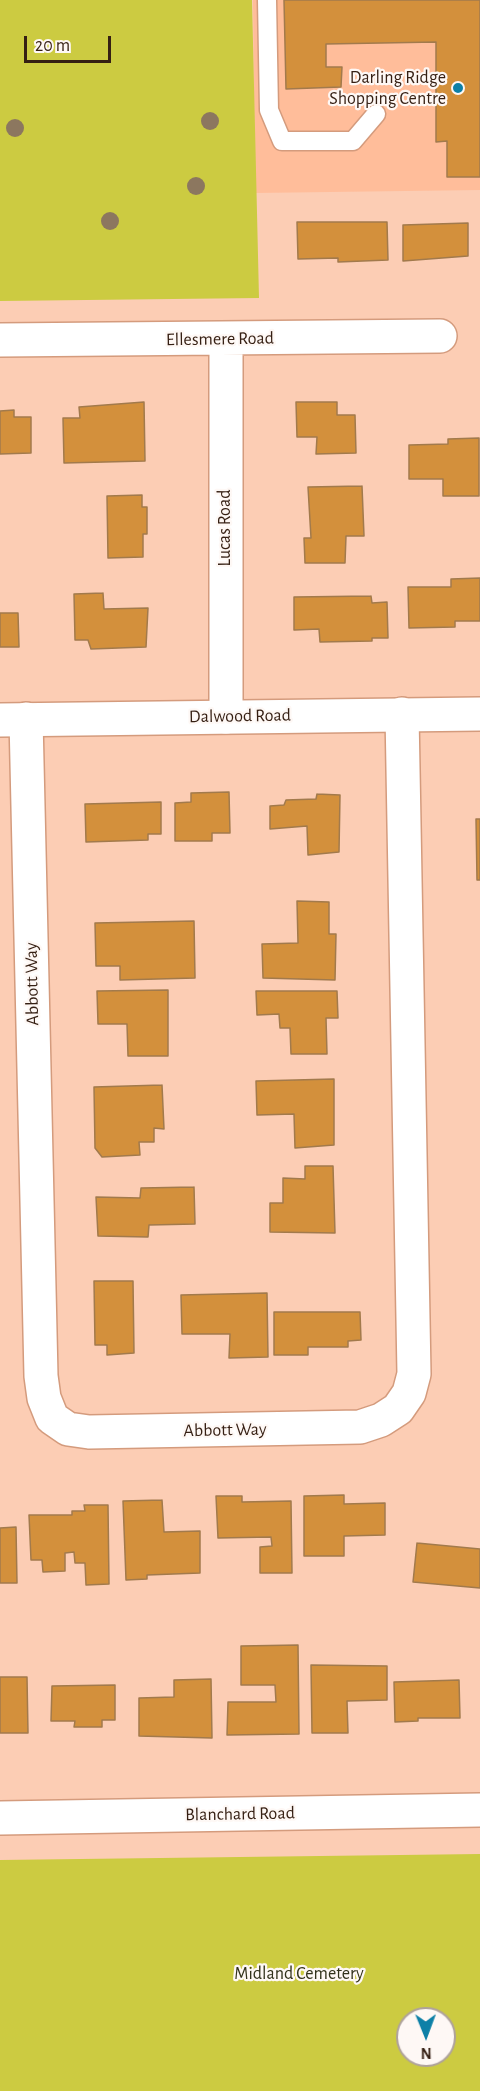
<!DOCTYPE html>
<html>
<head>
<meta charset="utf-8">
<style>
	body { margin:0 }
	#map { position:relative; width:480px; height:2091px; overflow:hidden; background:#fccdb4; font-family:"Alegreya Sans",sans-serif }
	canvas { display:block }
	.north { position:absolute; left:396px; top:2007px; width:60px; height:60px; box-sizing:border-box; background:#fef8f5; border:2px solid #aea19b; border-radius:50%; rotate:179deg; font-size:16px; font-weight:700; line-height:24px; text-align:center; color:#351f13 }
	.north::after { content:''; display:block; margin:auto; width:21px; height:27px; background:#0d80a7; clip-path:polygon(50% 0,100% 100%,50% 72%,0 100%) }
	.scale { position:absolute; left:24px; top:36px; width:87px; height:27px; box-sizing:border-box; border:3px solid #351f13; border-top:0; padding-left:8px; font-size:18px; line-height:21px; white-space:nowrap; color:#351f13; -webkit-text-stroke:4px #fef8f5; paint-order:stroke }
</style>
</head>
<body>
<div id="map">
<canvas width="480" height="2091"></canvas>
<div class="north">N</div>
<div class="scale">20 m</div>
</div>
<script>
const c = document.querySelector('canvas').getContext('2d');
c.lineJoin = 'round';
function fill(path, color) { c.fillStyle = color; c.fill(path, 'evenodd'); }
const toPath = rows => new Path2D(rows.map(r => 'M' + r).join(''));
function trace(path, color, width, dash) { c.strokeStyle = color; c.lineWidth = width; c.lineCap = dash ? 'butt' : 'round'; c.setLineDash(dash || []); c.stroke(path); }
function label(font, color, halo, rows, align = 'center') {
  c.font = font + ' "Alegreya Sans",sans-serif'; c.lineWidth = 4.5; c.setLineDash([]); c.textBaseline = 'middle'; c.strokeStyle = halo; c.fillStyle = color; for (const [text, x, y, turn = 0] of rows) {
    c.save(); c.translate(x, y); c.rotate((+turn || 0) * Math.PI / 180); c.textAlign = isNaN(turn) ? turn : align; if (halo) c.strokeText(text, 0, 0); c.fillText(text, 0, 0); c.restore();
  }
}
fill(toPath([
	[253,0,480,0,480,190,255,193]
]), '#ffbd9a');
fill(toPath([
	[0,0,252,0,259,298,0,301],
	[480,1854,480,2091,0,2091,0,1860],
	[408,2019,444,2019,444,2055,408,2055]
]), '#cccb41');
const building = toPath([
	[284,0,480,0,480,177,447,177,447,141,436,142,436,42,326,44,326,67,342,67,341,87,286,89,284,0],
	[297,222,387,222,388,260,338,262,338,258,298,259,297,222],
	[468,223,468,256,403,261,403,225,468,223],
	[144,402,145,461,64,463,63,418,80,418,79,407,144,402],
	[296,402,337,402,337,415,355,415,356,453,316,454,317,437,297,437,296,402],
	[14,410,14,417,31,417,31,453,0,454,0,411,14,410],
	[479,438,479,496,443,496,443,479,409,479,409,445,448,444,448,439,479,438],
	[362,486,364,536,346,536,345,563,305,563,304,538,311,538,308,487,362,486],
	[142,495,142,507,147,507,147,534,143,534,143,557,108,558,107,496,142,495],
	[480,578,480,621,455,621,455,627,409,628,408,587,451,587,451,579,480,578],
	[103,593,104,609,148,608,146,647,91,649,88,640,75,640,74,594,103,593],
	[371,596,372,603,387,602,388,638,372,638,372,641,320,642,319,629,294,630,294,597,371,596],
	[0,613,18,613,19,647,0,647,0,613],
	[229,792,230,833,212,833,212,841,175,841,175,803,191,802,191,793,229,792],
	[317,794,340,795,339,852,308,855,307,826,270,829,270,806,284,805,286,800,316,799,317,794],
	[161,802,161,834,148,834,148,840,86,842,85,804,161,802],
	[476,819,480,819,480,880,477,880,476,819],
	[297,901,329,902,329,934,336,934,335,980,263,978,262,944,298,943,297,901],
	[194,921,195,978,120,980,120,966,96,966,95,923,194,921],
	[168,990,168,1056,128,1056,127,1024,98,1024,97,991,168,990],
	[256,991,337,991,338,1018,326,1018,327,1054,291,1054,290,1028,280,1028,279,1014,257,1015,256,991],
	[334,1079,334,1145,295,1148,294,1114,257,1115,256,1081,334,1079],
	[162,1085,164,1129,154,1128,154,1142,139,1142,140,1155,102,1157,95,1148,94,1087,162,1085],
	[305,1166,333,1166,335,1233,270,1232,270,1203,283,1203,283,1178,305,1179,305,1166],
	[194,1187,195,1224,149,1225,148,1237,98,1236,96,1197,140,1198,141,1188,194,1187],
	[94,1281,133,1281,134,1353,107,1355,107,1345,95,1345,94,1281],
	[267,1293,268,1357,229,1358,230,1334,182,1334,181,1295,267,1293],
	[274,1312,360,1312,361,1340,348,1341,348,1347,308,1347,308,1355,274,1355,274,1312],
	[344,1495,344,1504,385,1503,385,1535,344,1536,344,1556,304,1556,304,1496,344,1495],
	[216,1496,242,1496,242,1502,291,1501,292,1573,260,1573,260,1547,272,1546,271,1537,218,1538,216,1496],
	[162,1500,164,1532,200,1531,200,1573,147,1575,147,1579,126,1580,123,1501,162,1500],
	[84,1505,108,1505,109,1584,86,1585,85,1563,75,1563,74,1552,65,1553,65,1571,43,1572,42,1560,31,1560,29,1515,72,1515,72,1511,85,1511,84,1505],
	[16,1527,17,1583,0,1583,0,1528,16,1527],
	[417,1543,480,1549,480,1588,413,1582,417,1543],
	[298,1645,299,1734,227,1735,228,1702,276,1702,275,1685,241,1685,241,1646,298,1645],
	[311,1665,387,1666,387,1700,347,1701,348,1733,312,1733,311,1665],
	[0,1677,27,1677,28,1733,0,1733,0,1677],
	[211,1679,212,1738,139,1736,139,1698,174,1697,174,1680,211,1679],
	[459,1680,460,1718,418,1718,418,1721,395,1722,394,1682,459,1680],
	[115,1685,115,1720,102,1720,102,1727,74,1727,75,1721,51,1721,52,1686,115,1685]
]);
fill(building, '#d3903c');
trace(building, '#a27a4c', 1.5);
const service = toPath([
	[267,0,269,110,282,141,353,141,376,114]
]);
const minor = toPath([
	[0,340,440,336],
	[226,717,226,339],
	[26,719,41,1376,44,1398,52,1418,68,1429,89,1432,360,1427,381,1420,398,1409,409,1393,414,1374,402,714]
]);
const tertiary = toPath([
	[0,720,480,714],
	[0,1818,480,1810]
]);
trace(service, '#d49b7d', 21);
trace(minor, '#d49b7d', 36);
trace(tertiary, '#d49b7d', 36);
trace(service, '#fff', 18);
trace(minor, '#fff', 33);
trace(tertiary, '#fff', 33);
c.fillStyle = '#8c775f';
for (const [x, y] of [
	[210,121],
	[15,128],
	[196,186],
	[110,221]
]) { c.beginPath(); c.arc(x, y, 9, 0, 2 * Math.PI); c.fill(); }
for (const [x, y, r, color] of [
	[458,88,6,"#0d80a7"]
]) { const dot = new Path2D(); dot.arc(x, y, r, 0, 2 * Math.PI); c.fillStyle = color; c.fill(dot); trace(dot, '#fef8f5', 2); }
label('18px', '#351f13', '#fef8f5', [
	["Darling Ridge",446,78],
	["Shopping Centre",446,99]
], 'right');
label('18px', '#351f13', '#fef8f5', [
	["Ellesmere Road",220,339,-1],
	["Lucas Road",225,528,-90],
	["Dalwood Road",240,716,-1],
	["Abbott Way",32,984,-91],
	["Abbott Way",225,1430,-1],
	["Blanchard Road",240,1814,-1]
]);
label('18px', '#31311a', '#fef8f5', [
	["Midland Cemetery",299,1974]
]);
</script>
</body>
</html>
